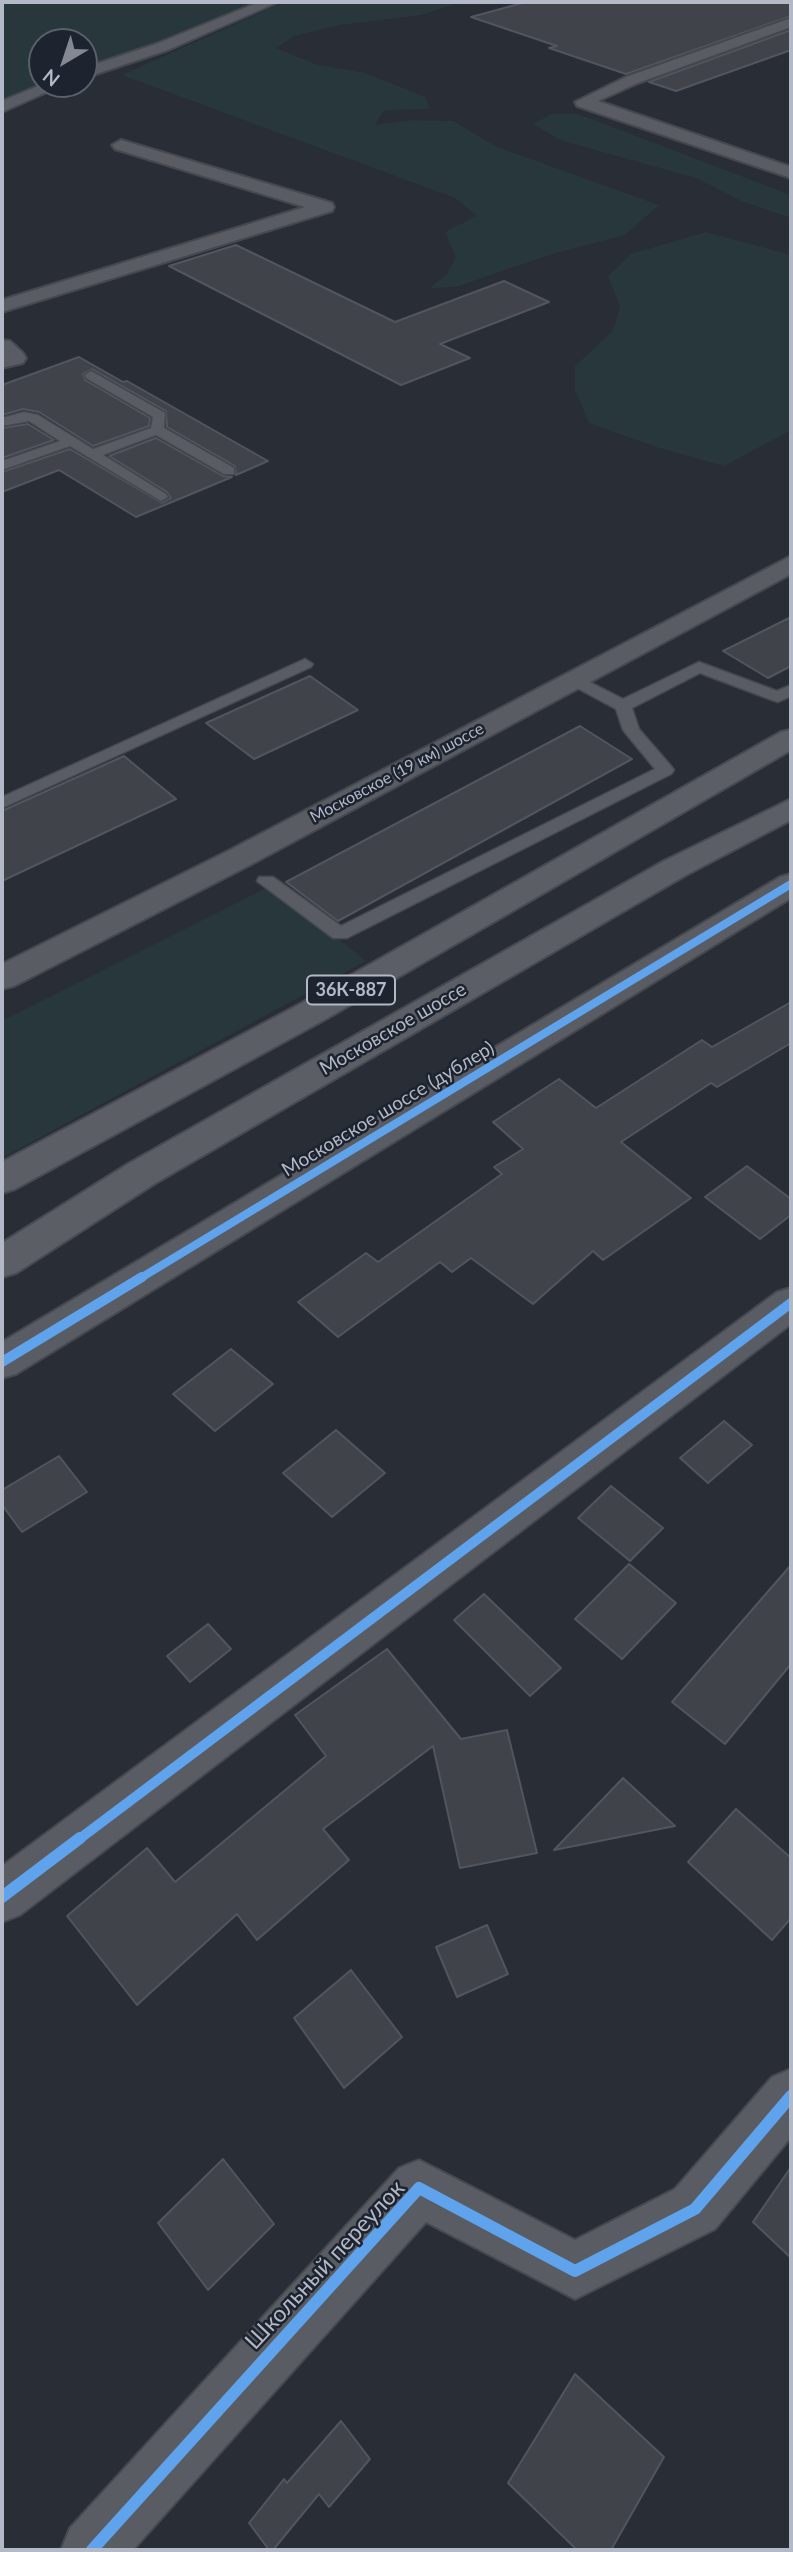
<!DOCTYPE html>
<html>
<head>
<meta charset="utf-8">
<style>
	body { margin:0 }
	#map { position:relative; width:793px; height:2552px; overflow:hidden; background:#292d35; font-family:Lato,sans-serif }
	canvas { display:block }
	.frame { position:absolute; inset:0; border:4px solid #b3b9c6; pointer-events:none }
	.north { position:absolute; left:28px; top:28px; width:70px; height:70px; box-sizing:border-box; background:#1d232f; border:2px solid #595f6b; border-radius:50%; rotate:219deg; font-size:19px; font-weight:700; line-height:28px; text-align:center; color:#b3b9c6 }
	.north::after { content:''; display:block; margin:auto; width:24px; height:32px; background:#838893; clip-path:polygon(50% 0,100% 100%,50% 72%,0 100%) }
</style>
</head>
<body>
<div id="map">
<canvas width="793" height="2552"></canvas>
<div class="frame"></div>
<div class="north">N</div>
</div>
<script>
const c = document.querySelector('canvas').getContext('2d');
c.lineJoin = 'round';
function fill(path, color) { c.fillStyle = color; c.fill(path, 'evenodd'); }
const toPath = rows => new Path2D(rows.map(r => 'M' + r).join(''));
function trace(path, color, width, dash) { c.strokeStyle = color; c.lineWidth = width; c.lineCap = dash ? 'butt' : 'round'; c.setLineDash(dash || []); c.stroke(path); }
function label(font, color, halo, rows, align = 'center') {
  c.font = font + ' Lato,sans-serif'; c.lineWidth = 5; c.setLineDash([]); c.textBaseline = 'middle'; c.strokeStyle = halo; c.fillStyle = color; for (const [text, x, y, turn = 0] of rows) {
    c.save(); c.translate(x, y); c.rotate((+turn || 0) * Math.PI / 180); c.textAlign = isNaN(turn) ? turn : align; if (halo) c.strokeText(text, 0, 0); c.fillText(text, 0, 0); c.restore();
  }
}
fill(toPath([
	[2,2,264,2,84,71,84,42,42,42,42,84,46,84,2,103],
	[284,2,463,2,421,15,340,25,294,36,276,48,318,65,365,73,426,97,430,109,384,110,375,125,411,120,453,121,497,147,659,205,625,235,549,255,456,287,430,288,447,274,456,257,445,232,477,216,455,198,122,75],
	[552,114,578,114,791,195,791,218,741,201,699,179,560,140,533,124],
	[706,232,791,255,791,430,724,466,656,447,589,423,575,390,575,366,613,331,620,306,608,276,631,254],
	[272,885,366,961,2,1158,2,1021]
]), '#27373b');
const building = toPath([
	[526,2,791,2,791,16,626,74,549,48,557,46,471,17,526,2],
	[791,30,791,50,676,91,649,82,791,30],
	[236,245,395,322,504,281,549,302,440,344,470,358,401,385,169,266,236,245],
	[79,357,123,382,127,381,268,461,236,475,235,466,167,427,166,411,92,369,83,374,85,380,150,418,149,426,93,446,39,412,23,409,2,415,2,385,79,357],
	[28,424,54,440,2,458,2,428,28,424],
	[156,438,223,476,232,477,136,517,59,470,2,492,2,472,70,449,162,503,171,498,167,492,109,456,156,438],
	[791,617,791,666,768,678,723,651,791,617],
	[310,676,358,710,254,759,206,723,310,676],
	[580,726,632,759,338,921,286,882,580,726],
	[124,756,176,799,2,881,2,811,124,756],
	[791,1002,791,1043,717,1087,711,1083,621,1142,691,1198,603,1260,593,1251,533,1304,471,1258,452,1272,440,1262,338,1337,298,1302,366,1253,378,1262,502,1174,494,1167,523,1149,493,1122,559,1079,596,1108,702,1040,712,1047,791,1002],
	[747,1166,791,1199,791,1215,760,1239,705,1197,747,1166],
	[231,1349,273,1384,215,1431,173,1394,231,1349],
	[724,1421,752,1445,708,1483,680,1458,724,1421],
	[336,1430,385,1473,332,1517,283,1473,336,1430],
	[59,1456,87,1492,22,1532,2,1505,2,1490,59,1456],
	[611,1486,663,1528,630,1561,578,1518,611,1486],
	[629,1564,676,1603,622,1659,575,1619,629,1564],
	[791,1565,791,1664,725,1744,672,1702,791,1565],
	[484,1594,561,1668,530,1696,454,1620,484,1594],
	[208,1624,231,1649,190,1682,167,1656,208,1624],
	[387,1649,461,1739,507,1730,537,1853,460,1868,433,1746,323,1829,349,1860,257,1940,237,1914,137,2005,67,1916,147,1848,175,1882,326,1756,295,1715,387,1649],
	[623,1778,675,1826,554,1850,623,1778],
	[736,1809,791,1858,791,1918,772,1940,688,1862,736,1809],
	[487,1925,508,1974,457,1997,436,1947,487,1925],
	[351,1970,402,2037,344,2088,294,2018,351,1970],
	[223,2159,274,2224,208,2290,158,2223,223,2159],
	[791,2167,791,2258,753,2222,791,2167],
	[575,2374,664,2457,611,2550,577,2550,508,2483,575,2374],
	[341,2421,370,2459,329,2507,319,2494,273,2550,269,2550,249,2523,284,2479,287,2483,341,2421]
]);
fill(building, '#40434a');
trace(building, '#51555d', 2);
const service = toPath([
	[91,371,165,413,164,428,234,468,234,474,224,474,156,435,103,455,166,494,168,497,161,501,70,446,2,470,2,461,60,441,29,421,2,426,2,418,24,412,38,415,93,449,151,428,153,417,86,378,85,375,91,371],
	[305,659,313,664,311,667,2,808,2,797,305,659],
	[699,662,777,691,791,685,791,696,778,702,772,700,700,673,632,708,639,729,671,766,674,770,671,774,347,938,333,938,257,881,259,877,273,877,341,926,655,769,623,730,616,709,566,682,566,676,578,676,623,699,699,662]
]);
const minor = toPath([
	[259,2,278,2,168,50,84,78,84,68,156,44,259,2],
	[791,18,791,27,638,83,598,101,791,167,791,178,577,106,575,102,626,77,791,18],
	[43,84,65,84,2,112,2,101,43,84],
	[121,140,332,203,334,207,332,211,2,312,2,300,305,207,115,149,112,145,121,140],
	[2,340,10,341,23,353,26,358,23,363,2,368,2,340],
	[791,556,791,574,250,865,14,986,2,989,2,964,228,851,791,556],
	[791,874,791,898,16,1374,2,1378,2,1342,780,877,791,874],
	[791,1288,791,1324,20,1915,2,1922,2,1866,777,1292,791,1288],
	[791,2069,791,2137,715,2229,575,2299,426,2222,133,2550,61,2550,70,2528,399,2168,419,2160,575,2240,675,2189,772,2077,791,2069]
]);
const primary = toPath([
	[791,730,791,750,324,1020,15,1189,2,1193,2,1162,300,1004,781,732,791,730],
	[791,799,791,820,686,875,154,1184,16,1273,2,1277,2,1243,128,1164,664,861,791,799]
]);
trace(service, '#45484e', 3);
trace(minor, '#45484e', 4);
trace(primary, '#474a52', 4);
fill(service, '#595c63');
fill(minor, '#595c63');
fill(primary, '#5b5e65');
trace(toPath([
	[139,1279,791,884]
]), '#60a3ed', 8);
trace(toPath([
	[2,1362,142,1277],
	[78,1840,791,1303]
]), '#60a3ed', 10);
trace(toPath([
	[2,1897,80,1838],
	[92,2550,419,2188,575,2271,695,2209,791,2096]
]), '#60a3ed', 12);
label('16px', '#b3b9c6', '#1d232f', [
	["Московское (19 км) шоссе",397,773,-28]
]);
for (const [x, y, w] of [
	[351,990,88]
]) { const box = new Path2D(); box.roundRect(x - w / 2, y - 14.5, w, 29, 5); c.fillStyle = '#1d232f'; c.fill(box); trace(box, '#b3b9c6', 2); }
label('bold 18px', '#b3b9c6', null, [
	["36К-887",351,990]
]);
label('19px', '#b3b9c6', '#1d232f', [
	["Московское шоссе",393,1029,-30],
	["Московское шоссе (дублер)",388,1109,-31]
]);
label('23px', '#b3b9c6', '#1d232f', [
	["Школьный переулок",325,2265,-47]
]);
</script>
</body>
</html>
